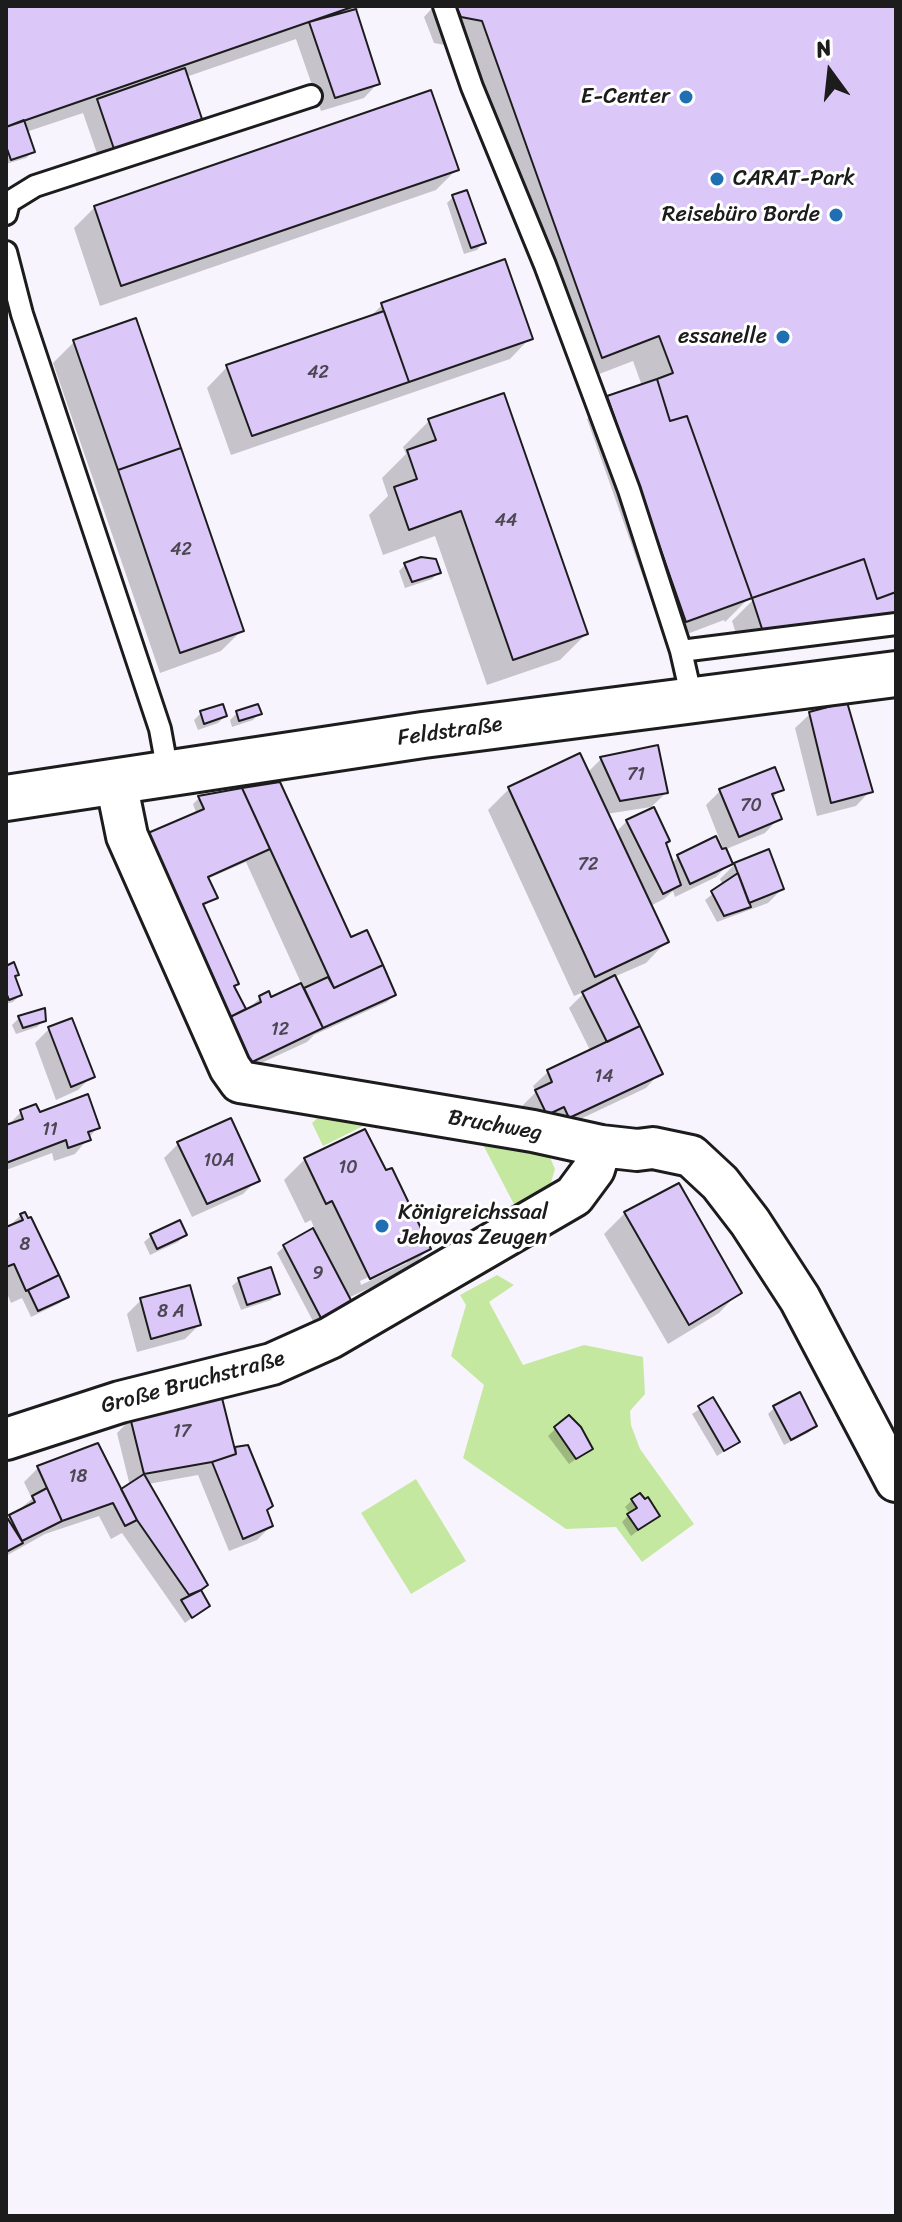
<!DOCTYPE html>
<html>
<head>
<meta charset="utf-8">
<style>
	body { margin:0 }
	#map { position:relative; width:902px; height:2222px; overflow:hidden; background:#f8f4fe; font-family:Sriracha,sans-serif }
	canvas { display:block }
	.frame { position:absolute; inset:0; border:8px solid #1c1c1c; pointer-events:none }
	.north { position:absolute; left:790px; top:32px; width:80px; height:80px; -webkit-text-stroke:6px #fff; paint-order:stroke; rotate:345deg; font-size:22px; font-weight:700; line-height:32px; text-align:center; color:#1c1c1c }
	.north::after { content:''; display:block; margin:auto; width:28px; height:36px; background:#1c1c1c; clip-path:polygon(50% 0,100% 100%,50% 72%,0 100%) }
</style>
</head>
<body>
<div id="map">
<canvas width="902" height="2222"></canvas>
<div class="frame"></div>
<div class="north">N</div>
</div>
<script>
const c = document.querySelector('canvas').getContext('2d');
c.lineJoin = 'round';
function fill(path, color) { c.fillStyle = color; c.fill(path, 'evenodd'); }
const toPath = rows => new Path2D(rows.map(r => 'M' + r).join(''));
function trace(path, color, width, dash) { c.strokeStyle = color; c.lineWidth = width; c.lineCap = dash ? 'butt' : 'round'; c.setLineDash(dash || []); c.stroke(path); }
function label(font, color, halo, rows, align = 'center') {
  c.font = font + ' Sriracha,sans-serif'; c.lineWidth = 6; c.setLineDash([]); c.textBaseline = 'middle'; c.strokeStyle = halo; c.fillStyle = color; for (const [text, x, y, turn = 0] of rows) {
    c.save(); c.translate(x, y); c.rotate((+turn || 0) * Math.PI / 180); c.textAlign = isNaN(turn) ? turn : align; if (halo) c.strokeText(text, 0, 0); c.fillText(text, 0, 0); c.restore();
  }
}
fill(toPath([
	[322,1114,373,1121,323,1146,312,1123],
	[480,1139,549,1155,555,1169,550,1186,540,1204,519,1214],
	[497,1275,514,1285,489,1302,523,1365,584,1345,643,1357,645,1394,630,1411,631,1425,640,1449,694,1524,642,1562,616,1527,566,1529,463,1458,484,1385,451,1356,466,1305,460,1295],
	[416,1479,466,1561,411,1594,361,1513]
]), '#c5e8a1');
fill(toPath([
	[6,6,361,6,355,12,378,83,364,98,321,111,296,39,186,77,200,118,186,132,100,162,83,113,26,132,33,151,26,158,6,164],
	[434,6,896,6,896,633,743,655,732,621,760,593,757,590,725,622,724,620,666,642,587,419,608,398,642,386,633,361,576,383,456,47,434,43,424,17],
	[457,169,436,190,100,306,74,228,95,207],
	[453,197,483,243,477,250,464,254,447,203],
	[382,305,530,338,510,359,231,455,207,388,227,367,369,318],
	[74,342,242,630,221,651,160,673,53,363],
	[429,421,586,634,560,660,487,685,435,536,383,555,369,515,388,496,382,478,406,454,403,447],
	[406,564,439,572,432,579,405,588,399,571],
	[201,713,225,716,218,723,198,730,194,720],
	[237,713,260,713,253,720,232,727,230,720],
	[810,714,870,791,856,806,817,816,795,728],
	[579,756,587,773,601,759,666,793,651,807,606,814,615,833,627,821,664,844,671,864,678,857,715,839,720,849,723,848,706,805,720,791,781,789,772,799,779,818,765,833,724,850,730,863,716,877,675,897,673,891,664,899,650,906,666,942,646,963,614,977,660,1073,646,1088,555,1131,533,1128,522,1106,536,1092,533,1086,548,1072,591,1052,569,1008,586,991,574,996,488,810,509,789],
	[279,785,350,940,394,995,387,1002,314,1035,307,1042,233,1076,205,994,197,815,193,804,199,798],
	[246,862,302,985,270,1000,260,998,245,1012,233,987,202,907,216,898,207,879],
	[735,864,782,889,768,903,717,922,705,900,723,886,720,879],
	[6,968,20,995,13,1002,6,1004],
	[19,1018,44,1020,37,1027,16,1034,12,1025],
	[49,1029,92,1076,78,1090,56,1100,35,1043],
	[21,1112,39,1115,98,1127,75,1154,54,1161,52,1153,6,1170,6,1127],
	[178,1144,257,1180,243,1194,192,1217,164,1158],
	[305,1159,429,1249,408,1270,348,1298,315,1325,277,1253,284,1247,315,1230,311,1220,305,1223,284,1180],
	[407,1259,407,1263,361,1285,360,1281],
	[625,1213,739,1292,719,1313,668,1344,604,1234],
	[21,1215,67,1296,60,1303,31,1317,22,1298,11,1303,6,1291,6,1229],
	[185,1235,178,1242,150,1255,144,1242,151,1236],
	[239,1280,278,1293,271,1300,241,1310,232,1286],
	[141,1300,199,1325,185,1339,137,1352,127,1314],
	[713,1400,738,1442,717,1456,692,1414],
	[775,1407,815,1426,808,1433,784,1445,768,1414],
	[131,1419,233,1449,247,1447,271,1526,257,1540,229,1551,198,1475,148,1484,207,1606,185,1623,122,1533,111,1539,99,1516,45,1534,6,1556,6,1520,32,1499,24,1482,39,1467,120,1492,130,1486,117,1433],
	[555,1429,590,1449,569,1464,548,1436],
	[632,1500,658,1516,631,1536,622,1522,630,1514,625,1507]
]), '#0003');
const building = toPath([
	[6,6,355,6,6,127,6,6],
	[456,6,896,6,896,592,877,599,864,559,752,598,687,416,670,421,657,379,673,373,659,336,602,358,482,21,461,17,456,6],
	[356,9,380,84,335,98,309,22,356,9],
	[185,68,202,119,114,149,97,99,185,68],
	[431,90,459,170,121,286,94,206,431,90],
	[24,120,35,152,11,160,6,146,6,127,24,120],
	[467,190,486,243,471,248,452,195,467,190],
	[505,259,533,339,409,382,381,303,505,259],
	[384,311,409,382,252,436,226,365,384,311],
	[136,318,181,448,118,470,73,340,136,318],
	[657,379,670,421,687,416,752,598,686,622,607,396,657,379],
	[504,393,588,634,513,660,461,511,409,530,394,487,417,479,407,450,436,440,428,419,504,393],
	[181,448,244,631,180,653,118,470,181,448],
	[421,557,436,559,441,573,412,582,404,563,421,557],
	[864,559,877,599,896,592,896,616,764,635,752,598,864,559],
	[847,702,873,792,831,803,809,712,847,702],
	[223,704,227,716,204,724,200,711,223,704],
	[258,704,262,714,239,721,236,711,258,704],
	[658,745,668,793,620,801,600,757,658,745],
	[580,753,669,942,595,977,508,787,580,753],
	[775,767,784,790,772,794,782,819,739,837,719,789,775,767],
	[280,782,351,937,367,930,383,965,334,988,242,788,280,782],
	[242,788,270,849,208,877,218,898,203,904,239,984,234,986,246,1009,226,1019,141,836,204,809,198,796,242,788],
	[654,807,670,841,666,843,681,885,663,894,626,820,654,807],
	[716,836,722,849,726,848,733,864,690,884,677,855,716,836],
	[769,849,784,889,749,903,734,863,769,849],
	[738,873,751,907,724,916,711,891,738,873],
	[14,962,19,975,15,976,22,995,9,1000,6,992,6,966,14,962],
	[383,965,396,995,323,1028,304,988,328,977,334,988,383,965],
	[615,975,640,1026,607,1042,582,992,615,975],
	[301,983,323,1028,248,1064,226,1019,261,1002,259,996,269,991,271,997,301,983],
	[45,1008,46,1021,23,1028,18,1016,45,1008],
	[72,1018,95,1077,71,1087,48,1027,72,1018],
	[640,1026,663,1074,569,1118,564,1107,547,1115,535,1090,552,1082,547,1070,640,1026],
	[88,1094,100,1128,88,1132,91,1140,68,1148,66,1140,6,1163,6,1125,23,1119,20,1110,36,1104,40,1112,88,1094],
	[231,1118,260,1181,207,1204,177,1142,231,1118],
	[365,1129,386,1170,392,1168,431,1249,370,1279,332,1201,326,1204,304,1158,365,1129],
	[679,1183,742,1293,689,1325,624,1212,679,1183],
	[25,1212,28,1218,31,1217,59,1275,26,1291,14,1264,6,1267,6,1227,23,1220,20,1214,25,1212],
	[180,1220,187,1235,157,1249,150,1234,180,1220],
	[313,1228,353,1304,322,1320,283,1245,313,1228],
	[271,1267,280,1294,247,1305,238,1278,271,1267],
	[59,1275,69,1297,38,1311,28,1290,59,1275],
	[190,1285,201,1325,151,1339,140,1298,190,1285],
	[800,1392,817,1426,791,1440,773,1406,800,1392],
	[221,1394,236,1454,212,1462,144,1474,130,1417,221,1394],
	[713,1397,740,1442,724,1451,698,1406,713,1397],
	[569,1415,581,1427,593,1449,576,1459,554,1427,569,1415],
	[98,1443,137,1520,125,1526,113,1503,62,1521,37,1466,98,1443],
	[248,1445,273,1506,267,1510,273,1526,243,1539,212,1462,236,1454,235,1447,248,1445],
	[144,1474,208,1585,201,1590,189,1595,137,1520,121,1489,144,1474],
	[47,1488,62,1521,22,1541,9,1515,35,1502,32,1496,47,1488],
	[640,1493,645,1499,648,1497,660,1516,638,1530,627,1514,637,1508,631,1499,640,1493],
	[6,1516,23,1543,6,1552,6,1516],
	[201,1590,210,1606,192,1618,181,1600,201,1590]
]);
fill(building, '#dbc7f8');
trace(building, '#1c1c1c', 2);
const service = toPath([
	[444,6,472,87,545,265,629,490,681,651,692,699],
	[6,214,9,202,35,186,311,96],
	[6,252,22,314,160,729,168,773],
	[681,651,896,624]
]);
const minor = toPath([
	[116,782,127,836,230,1068,240,1082,533,1131,601,1146,637,1150,653,1148,691,1156,720,1183,750,1222,800,1299,896,1481],
	[6,1439,120,1402,272,1364,330,1338,574,1196,594,1169,601,1146]
]);
const tertiary = toPath([
	[6,798,423,735,896,674]
]);
trace(service, '#1c1c1c', 26);
trace(minor, '#1c1c1c', 46);
trace(tertiary, '#1c1c1c', 50);
trace(service, '#fff', 20);
trace(minor, '#fff', 40);
trace(tertiary, '#fff', 44);
for (const [x, y, r, color] of [
	[686,97,8,"#1f6fb2"],
	[717,179,8,"#1f6fb2"],
	[836,215,8,"#1f6fb2"],
	[783,337,8,"#1f6fb2"],
	[382,1226,8,"#1f6fb2"]
]) { const dot = new Path2D(); dot.arc(x, y, r, 0, 2 * Math.PI); c.fillStyle = color; c.fill(dot); trace(dot, '#fff', 3); }
label('18px', '#4c4753', null, [
	["42",318,373],
	["44",506,521],
	["42",181,550],
	["71",636,775],
	["70",751,806],
	["72",588,865],
	["12",280,1030],
	["14",604,1077],
	["11",50,1130],
	["10A",219,1161],
	["10",348,1168],
	["8",25,1245],
	["9",318,1274],
	["8 A",171,1312],
	["17",182,1432],
	["18",78,1477]
]);
label('22px', '#1c1c1c', '#fff', [
	["E-Center",670,97],
	["CARAT-Park",733,179,"left"],
	["Reisebüro Borde",820,215],
	["essanelle",767,337],
	["Königreichssaal",398,1213,"left"],
	["Jehovas Zeugen",398,1238,"left"]
], 'right');
label('22px', '#1c1c1c', '#fff', [
	["Feldstraße",450,732,-8],
	["Bruchweg",495,1126,10],
	["Große Bruchstraße",193,1383,-15]
]);
</script>
</body>
</html>
